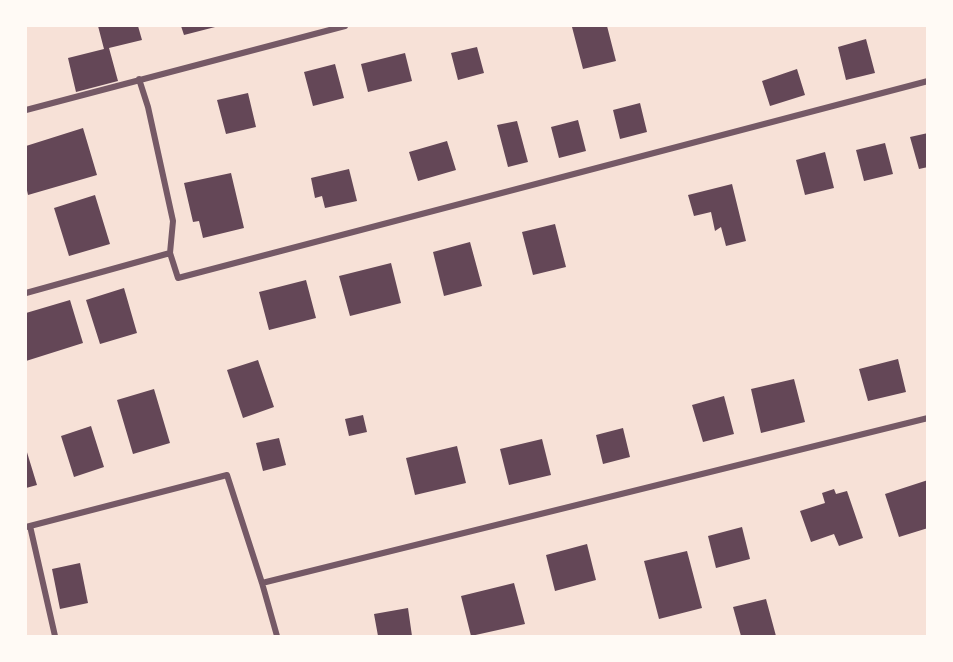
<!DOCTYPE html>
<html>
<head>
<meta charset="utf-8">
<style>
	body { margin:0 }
	#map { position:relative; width:953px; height:662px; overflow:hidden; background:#f7e1d7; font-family:"Fira Sans",sans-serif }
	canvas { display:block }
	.frame { position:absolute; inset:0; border:27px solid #fffaf5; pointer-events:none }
</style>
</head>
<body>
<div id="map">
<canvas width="953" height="662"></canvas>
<div class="frame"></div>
</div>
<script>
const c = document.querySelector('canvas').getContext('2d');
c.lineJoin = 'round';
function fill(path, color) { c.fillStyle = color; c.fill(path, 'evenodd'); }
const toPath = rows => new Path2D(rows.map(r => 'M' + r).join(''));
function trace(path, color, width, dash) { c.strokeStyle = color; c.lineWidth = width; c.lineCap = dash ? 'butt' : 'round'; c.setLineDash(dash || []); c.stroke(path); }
fill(toPath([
	[98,26,138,26,142,40,109,48,118,81,76,92,68,58,104,49],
	[181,26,219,26,184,35],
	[577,26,607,26,616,61,583,69,572,27],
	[866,39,875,73,846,80,838,47],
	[477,47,484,73,458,80,451,53],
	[405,53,412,81,368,92,361,64],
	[335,64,344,98,313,106,304,72],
	[797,69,805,95,770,106,762,81],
	[248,93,256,127,226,134,217,100],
	[640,103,647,132,620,139,613,110],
	[578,120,586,151,559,158,551,127],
	[517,121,528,162,508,167,497,125],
	[83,128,97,175,28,195,26,186,26,146],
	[928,133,928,167,919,169,910,137],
	[447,141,456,170,418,181,409,152],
	[885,143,893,174,864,181,856,150],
	[825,152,834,188,805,195,796,160],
	[349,169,357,201,325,208,322,196,315,198,311,178],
	[231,173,244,228,203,238,199,221,193,222,184,183],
	[732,184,746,241,726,246,721,227,715,231,711,212,694,216,688,195],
	[95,195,110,244,69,256,54,208],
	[555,224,566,267,533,275,522,232],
	[470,242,482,286,444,296,433,252],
	[391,263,401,303,350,316,339,276],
	[306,280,316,318,269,330,259,292],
	[124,288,137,333,100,344,86,300],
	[70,300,83,343,26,361,26,313],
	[898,359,906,392,868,401,859,369],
	[258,360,274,407,243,418,227,370],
	[794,379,805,422,761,433,751,389],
	[154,389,170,443,133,454,117,400],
	[724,396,734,434,703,442,692,405],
	[363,415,367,432,349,436,345,419],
	[91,426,104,467,74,477,61,436],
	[623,428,630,457,603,464,596,435],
	[279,438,286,465,263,471,256,443],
	[542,439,551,475,509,485,500,449],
	[457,446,466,483,415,495,406,458],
	[26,449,37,485,26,488],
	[928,480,928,528,899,537,885,494],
	[834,489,836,494,847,491,863,538,839,546,834,534,811,542,800,511,825,503,822,493],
	[742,527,750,559,716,568,708,536],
	[587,544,596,580,555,591,546,555],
	[687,551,702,608,659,619,644,561],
	[80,563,88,603,60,609,52,569],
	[514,583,525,624,471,636,461,596],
	[766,599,776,636,741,636,733,607],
	[408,608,412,636,378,636,374,614]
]), '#644757');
trace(toPath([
	[139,79,148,107,173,221,170,253,178,278,928,81],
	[26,110,345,26],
	[26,293,170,253],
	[30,526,55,636],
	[26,527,227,475,262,583,277,636],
	[262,583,928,418]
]), '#755966', 6);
</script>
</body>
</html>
